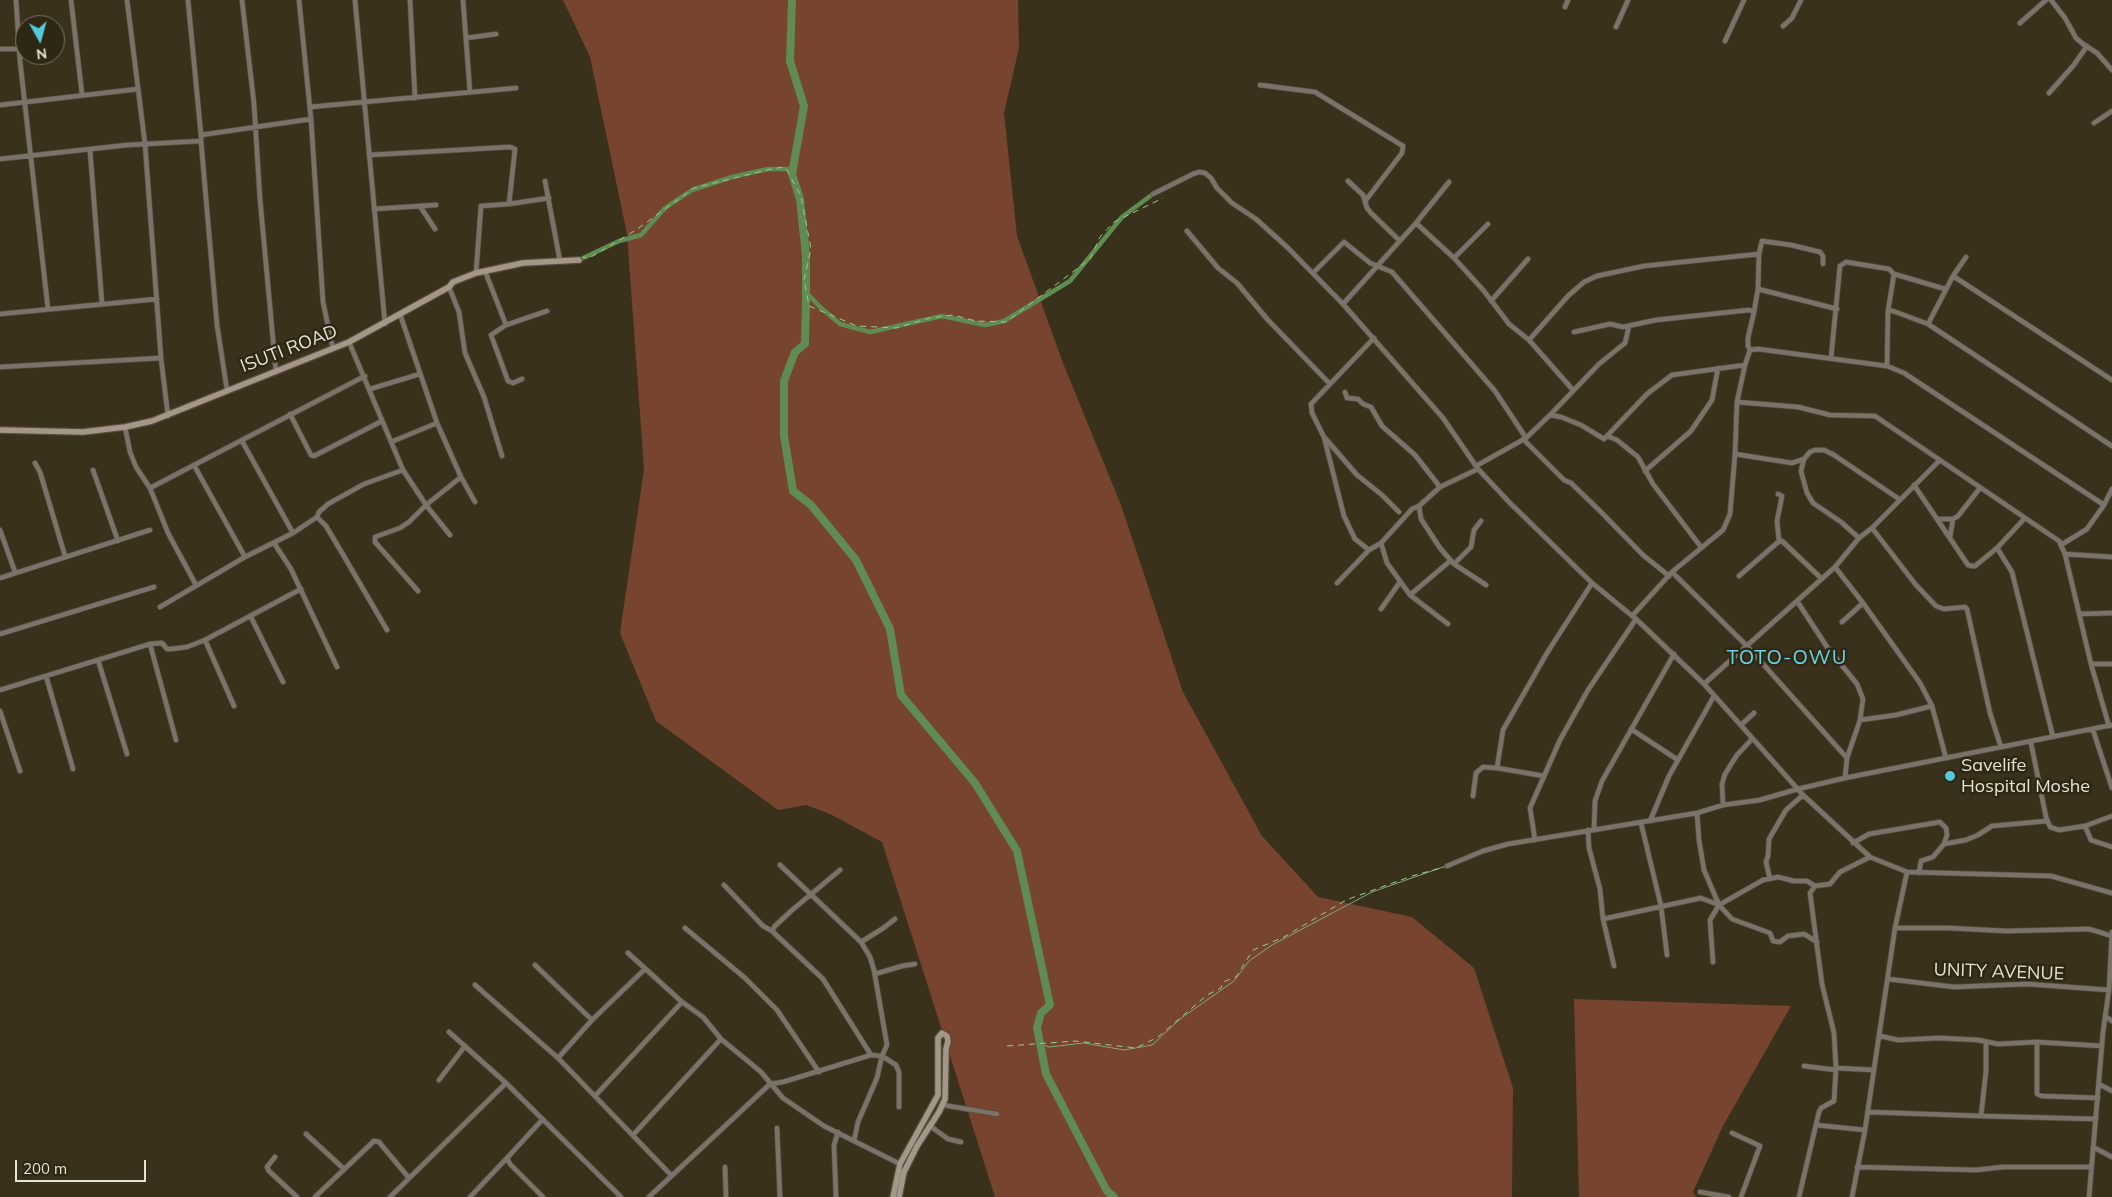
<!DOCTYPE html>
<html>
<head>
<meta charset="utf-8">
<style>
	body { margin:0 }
	#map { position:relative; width:2112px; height:1197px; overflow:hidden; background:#39311c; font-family:Mulish,sans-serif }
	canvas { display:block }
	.north { position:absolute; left:15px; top:15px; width:50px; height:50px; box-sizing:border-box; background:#2e2713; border:1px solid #787261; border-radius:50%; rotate:173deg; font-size:14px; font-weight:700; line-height:20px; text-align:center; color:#e6e2d5 }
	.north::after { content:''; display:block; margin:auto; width:18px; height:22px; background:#54cadd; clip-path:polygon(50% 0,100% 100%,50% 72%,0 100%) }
	.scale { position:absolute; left:15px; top:1160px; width:131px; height:22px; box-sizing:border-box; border:2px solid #e6e2d5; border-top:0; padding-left:6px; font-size:15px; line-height:18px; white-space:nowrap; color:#e6e2d5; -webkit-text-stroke:4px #2e2713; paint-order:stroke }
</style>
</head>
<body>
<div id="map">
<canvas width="2112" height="1197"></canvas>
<div class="north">N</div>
<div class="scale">200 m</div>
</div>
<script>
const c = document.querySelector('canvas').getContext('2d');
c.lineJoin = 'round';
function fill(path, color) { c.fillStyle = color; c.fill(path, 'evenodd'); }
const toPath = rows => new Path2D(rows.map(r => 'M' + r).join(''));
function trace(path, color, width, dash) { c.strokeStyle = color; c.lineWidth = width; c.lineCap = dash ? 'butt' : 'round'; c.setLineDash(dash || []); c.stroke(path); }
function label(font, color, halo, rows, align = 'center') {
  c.font = font + ' Mulish,sans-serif'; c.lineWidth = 5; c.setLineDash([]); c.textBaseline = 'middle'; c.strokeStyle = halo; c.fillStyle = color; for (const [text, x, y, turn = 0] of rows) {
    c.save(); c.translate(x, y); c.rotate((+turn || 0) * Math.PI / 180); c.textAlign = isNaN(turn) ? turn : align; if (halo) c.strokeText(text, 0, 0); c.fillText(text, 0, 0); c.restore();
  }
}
fill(toPath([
	[563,0,1018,0,1019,48,1004,113,1017,236,1063,363,1121,505,1183,692,1262,836,1318,897,1412,917,1474,968,1513,1088,1512,1197,995,1197,882,842,830,814,806,805,778,810,656,721,620,633,644,469,627,234,590,57],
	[1574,999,1791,1006,1723,1126,1693,1192,1696,1197,1579,1197]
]), '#76442f');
trace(toPath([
	[1040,1044,1049,1047,1084,1043,1124,1050,1152,1045,1180,1019,1234,981,1249,961,1272,945,1372,892,1446,866]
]), '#88a57a', 1);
trace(toPath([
	[579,260,619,241,641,235,665,208,692,190,732,177,768,169,793,169],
	[806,292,819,306,840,324,870,332,942,316,985,325,1004,321,1070,281,1122,217,1153,194]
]), '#608b53', 4.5);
trace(toPath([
	[792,0,790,61,804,106,792,174,800,199,806,256,806,301,805,344,795,352,784,381,784,436,793,491,811,505,856,560,890,629,901,695,975,783,1017,851,1050,1005,1041,1013,1037,1028,1046,1074,1107,1191,1114,1197]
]), '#608b53', 8);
trace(toPath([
	[580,258,593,256,636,230,694,188,771,169,785,167,801,196,811,249,804,280,809,306,857,326,896,328,930,318,953,315,976,321,1006,322,1090,259,1100,237,1114,222,1163,198],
	[1007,1046,1075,1041,1136,1048,1158,1037,1207,995,1221,988,1223,982,1236,977,1253,950,1284,937,1346,900,1412,876,1444,867]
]), '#95d282', 1, [6, 5]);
const street = toPath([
	[16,0,20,61,48,309],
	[71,0,82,94],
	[127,0,145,144,161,358,168,416],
	[188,0,201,135],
	[242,0,254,104,260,199,276,372],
	[299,0,311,119,323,302,333,349],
	[355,0,385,324],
	[410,0,415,98],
	[463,0,470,92],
	[2051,0,2065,18,2076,38,2083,44,2097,53,2112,70],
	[1565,7,1568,0],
	[2020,23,2046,0],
	[1783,26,1792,18,1801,0],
	[1616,27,1628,0],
	[466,38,496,34],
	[1725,41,1744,0],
	[0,49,19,49],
	[1260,85,1315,92,1403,146,1402,153,1366,200],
	[2049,93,2073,66,2087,46],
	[0,105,138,89],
	[310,107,516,88],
	[2094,123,2112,111],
	[201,141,217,325,227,390],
	[90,150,102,304],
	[369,155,510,147,515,149,509,204],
	[0,159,127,145,201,141,201,135,311,119],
	[545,181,560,261],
	[1348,181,1363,195,1367,208,1371,213,1400,241],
	[1153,194,1193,174,1199,172,1205,173,1211,178,1217,188,1232,203,1256,219,1287,247,1343,304,1443,418,1478,469,1510,503,1592,583,1636,619,1704,684,1803,795,1870,857,1907,872,2051,876,2112,893],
	[420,206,435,229],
	[374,209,436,205],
	[1416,223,1454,258,1488,224],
	[1187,231,1218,268,1237,283,1268,320,1329,383],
	[1454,258,1484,291,1509,324,1529,340,1573,390],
	[1823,264,1823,256,1820,252,1791,245,1762,241,1759,254,1758,289,1837,309],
	[485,271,506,325],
	[476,273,481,206,509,204,549,198],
	[1313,273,1344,242,1370,263,1392,272,1495,391,1526,438],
	[1953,276,1966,257],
	[449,287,459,312,465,353,484,397,502,456],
	[1491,301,1528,259],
	[1343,304,1416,223,1449,182],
	[1888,311,1894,274],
	[0,314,157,299],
	[400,314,437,423,461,477,475,502],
	[1928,324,1953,276,2112,380],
	[1574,332,1610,324,1623,327,1656,320,1749,310,1754,312,1758,289],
	[1529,340,1568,296,1584,282,1597,276,1644,266,1759,254],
	[349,342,403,470,426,505,450,535],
	[1750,350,1758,349,1887,366,1904,373,2104,505],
	[1831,358,1840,266,1846,262,1889,269,1894,274,1945,289],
	[1887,366,1888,311,1893,311,1928,324,2112,446],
	[0,367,161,358],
	[522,379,513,383,508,381,491,335,506,325,547,311],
	[370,389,420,374],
	[1345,392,1347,398,1358,399,1363,404,1371,407,1382,426,1415,455,1440,487],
	[1737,402,1798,407,1830,415,1875,416,2059,541,2065,554,2112,557],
	[290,414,311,455,314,456,382,421],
	[1550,415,1561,417,1581,425,1604,439,1647,394,1672,375,1745,365],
	[125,427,130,452,136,467,150,488,168,533,196,585],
	[1607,436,1617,440,1638,457,1653,484,1701,547],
	[1326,439,1357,475,1382,495,1399,512],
	[1523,439,1564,480,1571,483,1600,511,1643,555,1669,576],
	[242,441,293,533],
	[391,442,437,423],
	[1735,454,1792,463,1804,459],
	[35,463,40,472,65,556],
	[1476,466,1526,438,1550,415,1599,364,1625,343,1629,326],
	[195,467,245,557],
	[93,470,118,541],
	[1645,471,1691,431,1712,400,1718,368],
	[1914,485,1968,565,1972,566,1975,566,1997,548,2025,518],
	[150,488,365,376],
	[1778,494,1782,496,1777,521,1779,541],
	[1419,506,1421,519,1440,548,1454,564,1471,547,1474,530,1481,521],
	[317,517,326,526,345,558,387,630],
	[1938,519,1953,519,1958,516,1980,488],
	[1872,528,1916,585,1936,606,1944,609,1965,607,1967,609,1990,713,2001,747],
	[0,530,15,572],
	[1950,537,1953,519],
	[1859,538,1872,528,1939,461],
	[274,543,291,569,337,667],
	[1381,543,1387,563,1410,595,1450,561],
	[2061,545,2087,529,2104,505,2112,489],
	[1997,548,2012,572,2053,737],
	[1369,550,1381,543,1412,509,1419,506,1440,487,1478,469],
	[2065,554,2091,664,2109,726],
	[1454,564,1486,585],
	[1835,567,1863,603,1920,683,1932,706,1946,758],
	[1672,572,1746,645,1847,758],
	[1739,576,1777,543,1782,541,1822,579],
	[0,578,150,530],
	[1337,583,1369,550,1355,539,1344,516,1324,437,1312,413,1311,404,1374,338],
	[418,591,375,542,375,537,400,528,409,522,426,505,461,477],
	[1410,595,1448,624],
	[1797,601,1827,647,1857,684,1863,699,1860,720,1847,758,1845,778],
	[160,607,245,557,293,533,317,517,319,512,328,504,364,484,403,470],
	[1381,609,1400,582],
	[2079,614,2112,613],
	[1632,616,1672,572,1723,530,1727,521,1730,514,1735,454,1737,402,1745,365,1750,350,1748,346,1748,338,1754,312],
	[251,617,283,682],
	[1842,622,1863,603],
	[0,634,154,587],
	[205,640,234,706],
	[150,644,176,740],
	[98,660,127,754],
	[2091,664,2112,664],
	[46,676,73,769],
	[1704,684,1835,567,1859,538,1841,522,1813,503,1807,493,1801,471,1804,459,1810,452,1815,450,1824,450,1834,455,1899,499],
	[0,690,150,644,162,643,167,649,171,649,187,647,205,640,301,589],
	[0,711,20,771],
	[1860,720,1896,715,1932,706],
	[1741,725,1754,713],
	[1631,729,1678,760],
	[2093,730,2112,788],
	[2031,743,2046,817,2050,827,2059,830,2085,826,2112,816],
	[1544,776,1497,768,1503,730,1547,653,1592,583],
	[1473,796,1476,773,1483,767,1497,768],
	[1723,805,1722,784,1725,774,1737,755,1752,739],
	[1697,813,1699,840,1704,870,1719,905,1710,920,1713,962],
	[1650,821,1669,776,1714,696],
	[1641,823,1661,906,1667,955],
	[2085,826,2091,840,2112,847],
	[1594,829,1595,801,1602,781,1674,654],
	[1588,830,1589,848,1600,889,1603,919,1614,966],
	[1535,840,1530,808,1560,740,1588,690,1636,619],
	[1853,843,1869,834,1940,822,1946,828,1947,835,1944,844],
	[780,865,861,942,870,957,874,970,887,1045,882,1056,877,1078,858,1122,854,1141],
	[1447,866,1483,851,1508,844,1697,813,1723,805,1760,800,1798,789,1845,778,2112,725],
	[1919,873,1921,861,1933,857,1944,844,1966,840,1978,835,1992,826,2047,821],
	[1770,879,1766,862,1768,856,1769,839,1786,810,1803,795],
	[724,885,763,926,772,931,823,979,871,1055,882,1056,896,1065,899,1072,899,1107],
	[1719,905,1763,880,1778,877,1794,881,1807,881,1815,886],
	[1603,919,1701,898,1719,905,1732,919,1770,933,1773,941,1780,942,1788,936,1804,934,1817,942],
	[685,928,745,978,777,1010,819,1072],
	[1895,928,1948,928,2007,931,2089,929,2112,936],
	[772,931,775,926,791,911,840,870],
	[861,942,882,929,895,919],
	[628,953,682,1002,703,1017,721,1039,761,1072,783,1098,824,1126,900,1164],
	[535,965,592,1020],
	[875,974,902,966,915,964],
	[1888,979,1954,987,2027,984,2109,990],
	[475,985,558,1058,671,1175],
	[2105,1016,2112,1021],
	[449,1032,506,1083,621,1197],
	[1880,1036,1898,1040,1939,1038,1978,1040,1998,1044,2037,1042,2102,1046],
	[1986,1042,1986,1071,1981,1116,2096,1119],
	[2037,1042,2037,1094,2042,1096,2098,1098],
	[558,1058,592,1020,645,969],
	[1804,1066,1836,1070],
	[1836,1068,1874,1070],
	[439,1080,465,1046],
	[2099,1084,2112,1091],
	[595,1096,682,1002],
	[943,1105,997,1114],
	[1868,1112,1981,1116],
	[542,1120,507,1158,510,1164,543,1197],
	[1816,1125,1865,1130],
	[930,1126,948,1139,961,1142],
	[777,1128,780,1197],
	[1732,1133,1760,1146,1741,1197],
	[306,1134,344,1169],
	[633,1135,721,1039],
	[2093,1147,2112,1157],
	[275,1157,267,1167,269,1171,297,1197],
	[725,1167,726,1197],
	[1857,1167,1976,1170,2003,1167,2091,1167],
	[1700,1192,1729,1197],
	[315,1197,374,1141,379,1142,409,1178],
	[390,1197,506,1083],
	[470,1197,507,1158],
	[649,1197,770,1084,783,1082,871,1055],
	[836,1197,834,1145,838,1132],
	[1799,1197,1819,1112,1821,1108,1834,1101,1836,1068,1834,1033,1822,984,1810,893,1815,886,1830,884,1840,872,1870,857],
	[1852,1197,1865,1130,1895,928,1907,872],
	[2089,1197,2103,1032,2109,990,2112,932]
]);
const secondary = toPath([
	[0,430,83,432,125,427,152,421,349,342,449,287,453,282,476,273,523,263,579,260],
	[893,1197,900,1164,938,1095,938,1038,942,1033,947,1036,948,1041,946,1049,945,1099,939,1112,917,1146,904,1172,899,1197]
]);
trace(street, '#554d3a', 6);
trace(secondary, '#554d3a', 8);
trace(street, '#7b736a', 4.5);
trace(secondary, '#a4978a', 5.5);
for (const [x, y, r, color] of [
	[1950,776,6,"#54cadd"]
]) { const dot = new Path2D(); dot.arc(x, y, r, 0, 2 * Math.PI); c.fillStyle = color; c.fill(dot); trace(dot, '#2e2713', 2); }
label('18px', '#e6e2d5', '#2e2713', [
	["ISUTI ROAD",289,349,-21],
	["UNITY AVENUE",1999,972,2]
]);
label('18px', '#e6e2d5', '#2e2713', [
	["Savelife",1961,766],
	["Hospital Moshe",1961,787]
], 'left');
c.letterSpacing = '1px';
label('20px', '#68d1e2', '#2e2713', [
	["TOTO-OWU",1787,658]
]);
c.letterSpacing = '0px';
</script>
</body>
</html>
